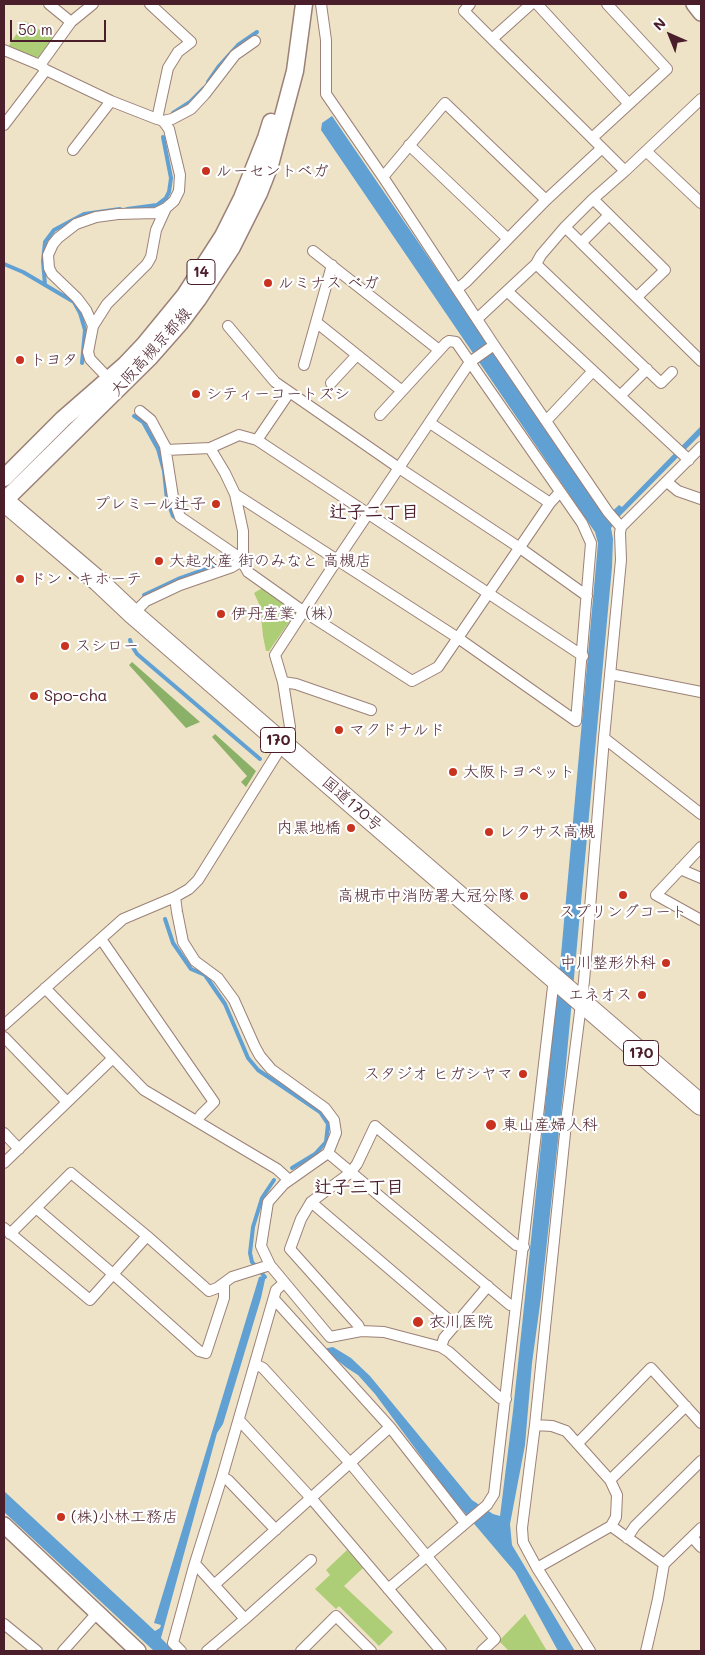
<!DOCTYPE html>
<html>
<head>
<meta charset="utf-8">
<style>
	body { margin:0 }
	#map { position:relative; width:705px; height:1655px; overflow:hidden; background:#eee3c6; font-family:Mali,sans-serif }
	canvas { display:block }
	.frame { position:absolute; inset:0; border:5px solid #4a1f2b; pointer-events:none }
	.north { position:absolute; left:645px; top:10px; width:50px; height:50px; -webkit-text-stroke:4px #fff; paint-order:stroke; rotate:316deg; font-size:14px; font-weight:700; line-height:20px; text-align:center; color:#4a1f2b }
	.north::after { content:''; display:block; margin:auto; width:18px; height:22px; background:#4a1f2b; clip-path:polygon(50% 0,100% 100%,50% 72%,0 100%) }
	.scale { position:absolute; left:10px; top:20px; width:96px; height:22px; box-sizing:border-box; border:2px solid #4a1f2b; border-top:0; padding-left:6px; font-size:15px; line-height:18px; white-space:nowrap; color:#4a1f2b; -webkit-text-stroke:4px #fff; paint-order:stroke }
</style>
</head>
<body>
<div id="map">
<canvas width="705" height="1655"></canvas>
<div class="frame"></div>
<div class="north">N</div>
<div class="scale">50 m</div>
</div>
<script>
const c = document.querySelector('canvas').getContext('2d');
c.lineJoin = 'round';
function fill(path, color) { c.fillStyle = color; c.fill(path, 'evenodd'); }
const toPath = rows => new Path2D(rows.map(r => 'M' + r).join(''));
function trace(path, color, width, dash) { c.strokeStyle = color; c.lineWidth = width; c.lineCap = dash ? 'butt' : 'round'; c.setLineDash(dash || []); c.stroke(path); }
function label(font, color, halo, rows, align = 'center') {
  c.font = font + ' Mali,"Klee One",sans-serif'; c.lineWidth = 4.5; c.setLineDash([]); c.textBaseline = 'middle'; c.strokeStyle = halo; c.fillStyle = color; for (const [text, x, y, turn = 0] of rows) {
    c.save(); c.translate(x, y); c.rotate((+turn || 0) * Math.PI / 180); c.textAlign = isNaN(turn) ? turn : align; if (halo) c.strokeText(text, 0, 0); c.fillText(text, 0, 0); c.restore();
  }
}
fill(toPath([
	[25,21,53,38,39,57,35,58,8,47],
	[264,587,296,612,269,651,266,651,263,636,260,606,254,593],
	[347,1550,363,1568,344,1586,393,1632,379,1646,339,1606,336,1609,315,1589,330,1575,326,1570],
	[525,1614,547,1651,509,1651,499,1641]
]), '#adce76');
fill(toPath([
	[132,662,200,722,186,728,129,665],
	[215,734,256,771,246,787,241,782,247,776,212,737]
]), '#8ab167');
fill(toPath([
	[332,116,606,517,619,505,622,507,701,426,701,434,620,516,611,528,613,539,612,567,565,1075,541,1297,532,1363,525,1445,510,1524,512,1545,575,1651,558,1651,515,1572,448,1493,375,1394,358,1375,347,1368,323,1349,333,1347,351,1358,370,1376,472,1500,493,1514,500,1516,513,1411,561,955,598,543,595,532,588,522,321,130,322,123],
	[266,1275,261,1298,223,1424,217,1433,161,1638,174,1651,154,1651,4,1512,4,1491,155,1631,160,1628,161,1625,154,1623,259,1277]
]), '#61a0d3');
trace(toPath([
	[208,82,219,66,238,45,257,32],
	[173,113,190,102,204,88],
	[127,209,157,205,166,198,169,192,171,178,163,137],
	[4,264,23,272,74,302,80,313,85,330,82,363],
	[45,285,43,261,45,242,54,230,84,214,120,209],
	[134,416,143,422,158,449,164,471,167,500,173,516,177,519],
	[144,595,178,579,226,562,226,553,224,551],
	[130,640,132,646,137,654,260,759],
	[165,919,173,943,191,969,205,975,225,1004,248,1058,258,1070,320,1112,328,1124,326,1142,315,1154,292,1168],
	[265,1277,252,1262,250,1253,253,1227,262,1198,274,1180]
]), '#61a0d3', 4);
const street = toPath([
	[49,4,71,22],
	[321,4,326,40,326,94,383,177,494,345,608,512,621,527],
	[470,4,464,11,492,39,531,4],
	[537,4,629,104],
	[4,50,40,65,46,70,111,101,157,119,168,68,178,52,191,42,150,4],
	[40,65,71,22,93,4],
	[158,119,163,121,172,119,191,109,205,94,235,55,255,41],
	[4,125,46,70],
	[592,138,667,69,607,4],
	[409,145,508,239],
	[602,148,625,171],
	[73,150,111,101],
	[646,151,701,203],
	[383,177,445,103,546,200],
	[593,199,665,270,637,297],
	[565,227,701,361],
	[581,243,609,215],
	[313,251,439,350],
	[536,264,661,383,672,372],
	[457,289,466,282,546,200,602,148,492,39],
	[507,291,689,460],
	[477,319,536,264,541,255,565,227,593,199,625,171,701,99],
	[316,322,402,391],
	[93,326,107,304,147,264,151,257,156,230,166,208],
	[228,326,275,382,399,468,520,548,587,596],
	[304,365,332,265],
	[108,378,90,359,88,352,93,326,86,310,77,298,52,274,49,268,48,255,53,244,58,238,76,224,96,217,118,214,156,213,166,208,174,201,179,191,180,175,169,129,163,121],
	[331,383,357,355],
	[620,396,647,369],
	[546,421,593,371],
	[430,423,550,503],
	[257,440,583,656],
	[210,448,239,435,257,440,289,393],
	[166,450,210,448,225,473,235,494,243,531,243,563,248,572,303,611,412,681,438,667,550,503,560,492],
	[667,482,678,491,701,499],
	[235,494,458,638,576,721,591,543,582,523,456,342,449,341,446,343,380,415],
	[133,614,146,601,180,585,232,567,243,560,180,517,173,497,165,446,151,420,140,411],
	[610,674,701,692],
	[283,682,296,684,371,710],
	[604,738,701,814],
	[701,847,656,895,701,920],
	[680,869,701,878],
	[175,897,177,912,183,942,195,961,218,978,234,1000,255,1047,260,1056,271,1069,325,1108,334,1120,336,1133,328,1153,284,1184,268,1202,261,1246,270,1265,330,1337,361,1331,384,1332,441,1347,449,1352,500,1398,506,1399],
	[101,939,214,1102,201,1115,197,1121],
	[45,988,144,1090,277,1169,289,1180],
	[4,1025,123,919,175,897,189,889,198,880,283,744,290,727,283,682,275,655,337,560,470,362,494,345],
	[4,1037,67,1102],
	[4,1133,19,1149],
	[328,1153,510,1305,515,1306],
	[4,1163,113,1058],
	[311,1202,455,1325],
	[36,1208,113,1274,199,1351,206,1353,224,1298,224,1283],
	[4,1228,90,1300,147,1236,209,1291,217,1288,232,1277,270,1265],
	[10,1234,71,1173,147,1236],
	[274,1299,390,1427,465,1523],
	[361,1331,358,1325,290,1249,301,1219,311,1202,350,1173,357,1164,375,1126,516,1245,524,1247],
	[441,1347,444,1338,488,1286],
	[255,1364,263,1368,350,1463,495,1639,482,1651],
	[239,1420,311,1498,441,1651],
	[535,1425,552,1426,566,1431,610,1480,617,1495,616,1517,611,1526,537,1568],
	[578,1443,651,1368,701,1423],
	[222,1477,228,1480,276,1530],
	[610,1480,686,1406],
	[611,1526,664,1564,658,1599,646,1651],
	[692,1537,701,1547],
	[627,1538,635,1526,701,1461],
	[664,1564,701,1528],
	[194,1566,198,1567,245,1619,207,1651],
	[214,1585,390,1427],
	[388,1589,487,1505,494,1494,554,978],
	[245,1619,311,1560],
	[4,1624,37,1651],
	[63,1651,97,1613],
	[181,1651,173,1643,194,1566,222,1477,276,1290,284,1283],
	[301,1651,336,1616,371,1651],
	[590,1651,537,1568,523,1542,522,1528,535,1425,567,1114,584,981,604,738,621,560,620,533,621,527,701,447]
]);
const secondary = toPath([
	[694,4,701,13],
	[4,1525,138,1651]
]);
const primary = toPath([
	[4,478,63,419,125,365,144,345,185,295,223,236,242,198,266,138,271,122],
	[4,501,150,357,180,323,198,299,232,247,259,193,270,165,295,71,304,4]
]);
const highway = toPath([
	[4,501,98,581,133,614,283,744,701,1105]
]);
trace(street, '#9c8178', 12);
trace(secondary, '#9c8178', 18);
trace(primary, '#9c8178', 19);
trace(highway, '#9c8178', 22);
trace(street, '#fff', 10);
trace(secondary, '#fff', 15);
trace(primary, '#fff', 16);
trace(highway, '#fff', 20);
for (const [x, y, r, color] of [
	[206,171,5,"#c8321e"],
	[268,283,5,"#c8321e"],
	[20,360,5,"#c8321e"],
	[196,394,5,"#c8321e"],
	[216,504,5,"#c8321e"],
	[159,561,5,"#c8321e"],
	[20,579,5,"#c8321e"],
	[221,614,5,"#c8321e"],
	[65,646,5,"#c8321e"],
	[34,696,5,"#c8321e"],
	[339,730,5,"#c8321e"],
	[453,772,5,"#c8321e"],
	[351,828,5,"#c8321e"],
	[489,832,5,"#c8321e"],
	[623,895,5,"#c8321e"],
	[524,896,5,"#c8321e"],
	[666,963,5,"#c8321e"],
	[642,995,5,"#c8321e"],
	[523,1074,5,"#c8321e"],
	[491,1125,6,"#c8321e"],
	[418,1322,6,"#c8321e"],
	[61,1517,5,"#c8321e"]
]) { const dot = new Path2D(); dot.arc(x, y, r, 0, 2 * Math.PI); c.fillStyle = color; c.fill(dot); trace(dot, '#fff', 2); }
for (const [x, y, w] of [
	[201,272,28],
	[278,740,35],
	[641,1053,35]
]) { const box = new Path2D(); box.roundRect(x - w / 2, y - 12.5, w, 25, 4); c.fillStyle = '#fff'; c.fill(box); trace(box, '#4a1f2b', 1); }
label('bold 15px', '#4a1f2b', null, [
	["14",201,272],
	["170",278,740],
	["170",641,1053]
]);
label('16px', '#4a1f2b', '#fff', [
	["ルーセントベガ",216,171],
	["ルミナス ベガ",278,283],
	["トヨタ",30,360],
	["シティーコートズシ",206,394],
	["プレミール辻子",206,504,"right"],
	["大起水産 街のみなと 高槻店",169,561],
	["ドン・キホーテ",30,579],
	["伊丹産業（株）",231,614],
	["スシロー",75,646],
	["Spo-cha",44,696],
	["マクドナルド",349,730],
	["大阪トヨペット",463,772],
	["内黒地橋",341,828,"right"],
	["レクサス高槻",499,832],
	["高槻市中消防署大冠分隊",514,896,"right"],
	["スプリングコート",623,912,"center"],
	["中川整形外科",656,963,"right"],
	["エネオス",632,995,"right"],
	["スタジオ ヒガシヤマ",513,1074,"right"],
	["東山産婦人科",502,1125],
	["衣川医院",429,1322],
	["(株)小林工務店",71,1517]
], 'left');
label('16px', '#4a1f2b', '#fff', [
	["大阪高槻京都線",151,352,-48],
	["国道170号",352,804,41]
]);
label('bold 18px', '#4a1f2b', '#fff', [
	["辻子二丁目",374,512],
	["辻子三丁目",359,1187]
]);
</script>
</body>
</html>
